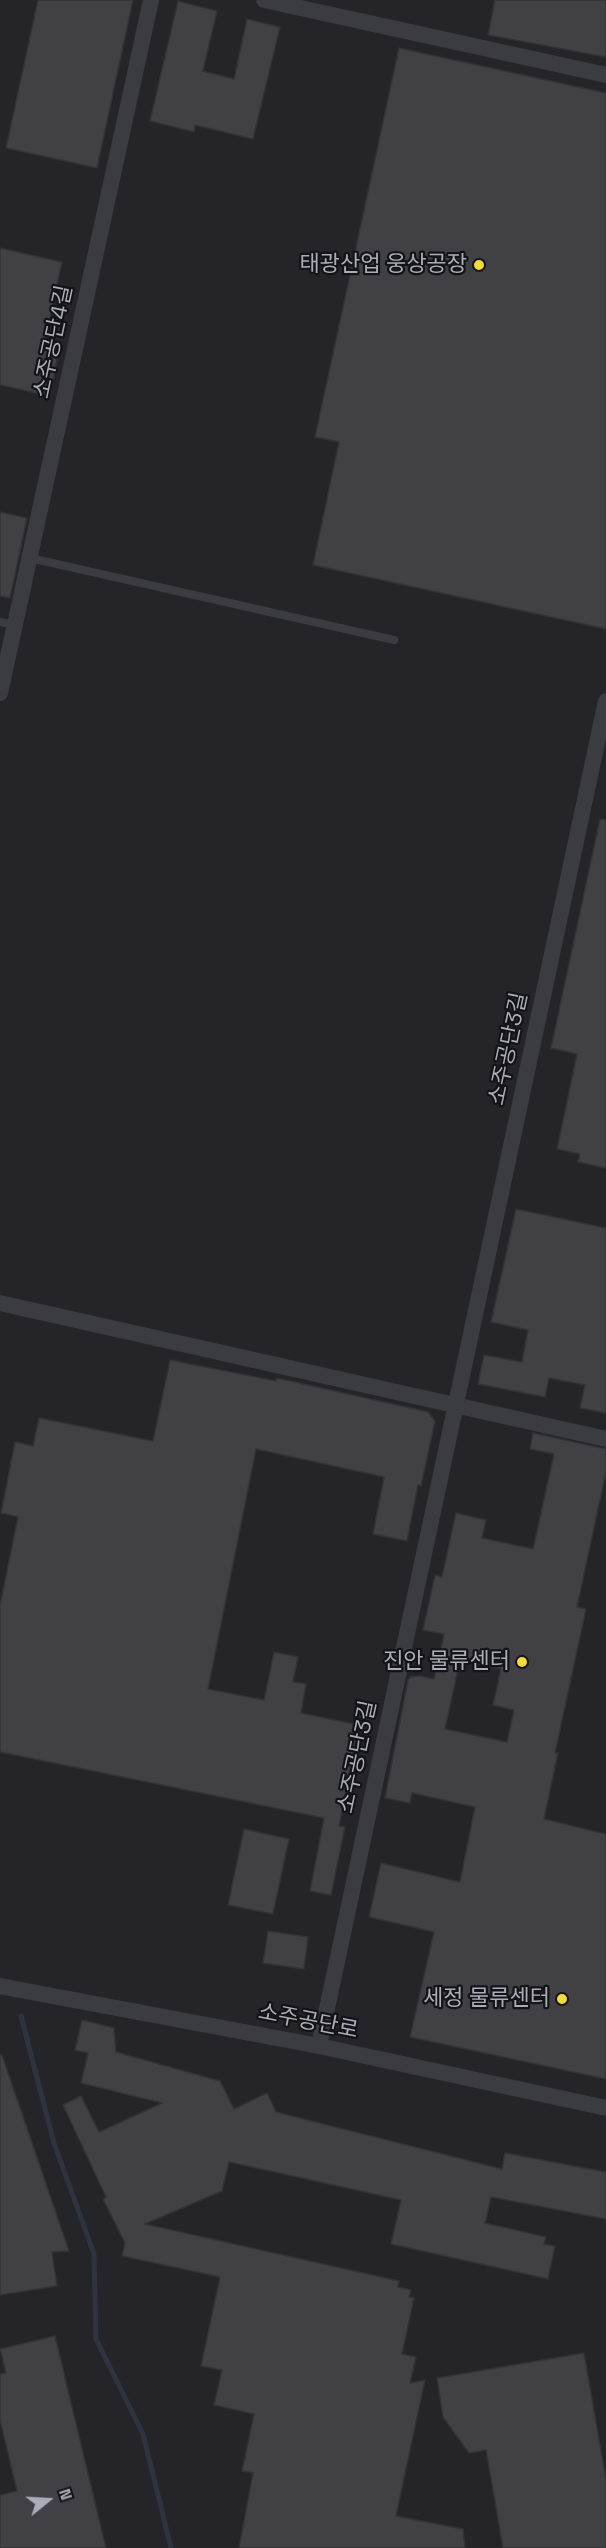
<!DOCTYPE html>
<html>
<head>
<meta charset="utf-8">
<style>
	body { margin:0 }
	#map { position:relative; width:606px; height:2548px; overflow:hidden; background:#19181b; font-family:"Space Grotesk",sans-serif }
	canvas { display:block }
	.north { position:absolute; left:18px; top:2470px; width:60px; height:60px; -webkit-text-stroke:4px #141316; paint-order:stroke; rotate:72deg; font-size:16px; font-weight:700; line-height:24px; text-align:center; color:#aaacba }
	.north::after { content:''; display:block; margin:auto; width:21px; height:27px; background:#aaacba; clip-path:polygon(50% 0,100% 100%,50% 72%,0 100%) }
</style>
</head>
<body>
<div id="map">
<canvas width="606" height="2548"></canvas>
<div class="north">N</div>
</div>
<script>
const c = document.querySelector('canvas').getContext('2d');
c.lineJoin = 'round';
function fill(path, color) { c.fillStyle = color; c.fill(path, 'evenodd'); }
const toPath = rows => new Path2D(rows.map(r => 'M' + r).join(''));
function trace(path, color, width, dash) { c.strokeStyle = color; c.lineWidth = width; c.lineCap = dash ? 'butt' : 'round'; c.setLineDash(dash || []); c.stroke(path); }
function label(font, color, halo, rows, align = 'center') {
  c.font = font + ' "Space Grotesk","Noto Sans KR",sans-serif'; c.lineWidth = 4.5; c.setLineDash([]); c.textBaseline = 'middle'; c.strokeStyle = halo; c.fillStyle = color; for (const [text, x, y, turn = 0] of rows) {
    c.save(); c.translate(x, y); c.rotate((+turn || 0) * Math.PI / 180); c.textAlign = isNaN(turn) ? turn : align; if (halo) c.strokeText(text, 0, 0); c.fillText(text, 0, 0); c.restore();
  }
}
fill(toPath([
	[0,0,606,0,606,2548,0,2548]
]), '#252428');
trace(toPath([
	[21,2016,54,2143,94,2254,96,2339,143,2434,171,2548]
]), '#2e343f', 5);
const building = toPath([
	[38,0,133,0,97,168,6,148,38,0],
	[495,0,606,0,606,57,488,35,495,0],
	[178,1,217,11,203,71,234,79,247,19,280,27,253,139,195,125,194,132,150,121,178,1],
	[399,48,606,93,606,629,313,565,339,442,315,437,399,48],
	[0,248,62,262,45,341,60,344,50,396,0,385,0,248],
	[0,512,27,518,10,598,0,596,0,512],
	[600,819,606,820,606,1168,578,1162,580,1154,557,1149,577,1054,551,1048,600,819],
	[516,1209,606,1228,606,1413,580,1408,585,1385,549,1378,545,1397,478,1384,484,1355,522,1362,528,1330,491,1322,516,1209],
	[170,1360,276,1381,277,1378,428,1412,435,1421,421,1486,418,1485,407,1541,373,1534,384,1477,256,1449,208,1689,264,1700,274,1652,298,1657,293,1682,306,1684,301,1713,359,1725,339,1826,345,1827,331,1895,310,1891,324,1818,0,1752,0,1605,18,1517,1,1513,15,1442,33,1446,39,1418,153,1441,170,1360],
	[533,1433,606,1449,606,1472,577,1607,586,1609,555,1753,558,1753,544,1819,606,1834,606,2079,410,2037,434,1932,369,1917,381,1863,460,1882,475,1807,412,1793,410,1803,385,1798,408,1680,411,1677,420,1676,434,1679,444,1634,423,1630,435,1575,442,1577,456,1513,486,1520,482,1538,533,1549,554,1454,530,1449,533,1433],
	[460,1660,501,1669,493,1705,514,1710,507,1742,445,1729,460,1660],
	[244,1829,289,1839,273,1914,228,1905,244,1829],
	[268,1931,308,1937,304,1969,263,1963,268,1931],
	[82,2020,114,2028,116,2052,220,2081,234,2109,267,2093,276,2112,502,2169,505,2153,606,2172,606,2219,491,2197,485,2223,546,2237,544,2244,555,2246,548,2279,391,2244,401,2200,229,2162,222,2191,145,2224,399,2281,398,2287,411,2290,409,2297,414,2298,402,2354,416,2357,410,2383,425,2380,396,2516,463,2529,465,2548,239,2548,253,2473,242,2471,254,2414,214,2405,222,2370,201,2366,220,2277,122,2256,125,2243,103,2199,106,2197,63,2105,81,2096,99,2132,162,2103,81,2083,88,2053,75,2050,82,2020],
	[0,2055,2,2055,69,2251,52,2252,57,2286,0,2295,0,2055],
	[55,2336,106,2548,0,2548,0,2495,17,2491,0,2420,0,2374,6,2373,0,2349,55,2336],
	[584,2353,606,2479,606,2548,503,2548,486,2450,469,2453,443,2417,437,2378,584,2353]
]);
fill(building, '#404045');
trace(building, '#333237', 1.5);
trace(toPath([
	[30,558,394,640],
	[0,622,14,625]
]), '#3b3b42', 8);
trace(toPath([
	[264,0,606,75],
	[0,693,151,0],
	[0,1303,606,1439],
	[0,1986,319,2046,606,2108],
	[319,2046,606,701]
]), '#3b3b42', 16);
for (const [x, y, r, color] of [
	[479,265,6,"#f6da35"],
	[522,1662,6,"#f6da35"],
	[562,1999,6,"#f6da35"]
]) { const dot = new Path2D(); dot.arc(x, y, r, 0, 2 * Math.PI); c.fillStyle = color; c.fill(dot); trace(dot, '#141316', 2); }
label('22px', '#aaacba', '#141316', [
	["태광산업 웅상공장",467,265],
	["진안 물류센터",510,1662],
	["세정 물류센터",550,1999]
], 'right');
label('22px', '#aaacba', '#141316', [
	["소주공단4길",54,342,-78],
	["소주공단3길",509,1049,-78],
	["소주공단3길",358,1757,-78],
	["소주공단로",308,2022,11]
]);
</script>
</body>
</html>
